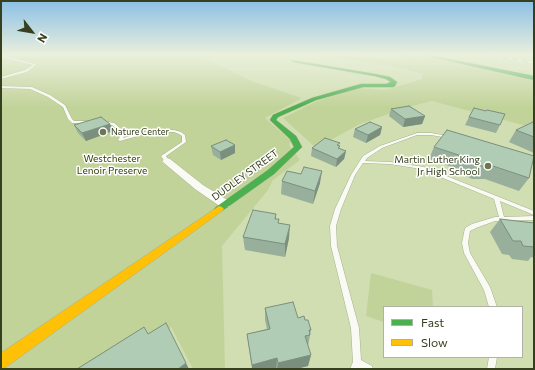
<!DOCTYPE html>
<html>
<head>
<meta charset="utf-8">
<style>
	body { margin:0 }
	#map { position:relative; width:535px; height:370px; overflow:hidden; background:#d0deb1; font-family:Commissioner,sans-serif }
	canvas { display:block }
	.frame { position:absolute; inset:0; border:2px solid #363f1e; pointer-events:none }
	.legend { position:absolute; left:383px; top:306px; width:140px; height:52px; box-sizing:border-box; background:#fff; border:1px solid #afb2a5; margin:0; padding:5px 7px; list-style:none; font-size:12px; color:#363f1e }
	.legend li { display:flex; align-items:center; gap:8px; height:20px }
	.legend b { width:20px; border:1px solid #afb2a5 }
	.north { position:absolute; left:12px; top:12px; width:40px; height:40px; -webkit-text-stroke:3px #fff; paint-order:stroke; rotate:121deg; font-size:11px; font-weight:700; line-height:16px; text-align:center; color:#363f1e }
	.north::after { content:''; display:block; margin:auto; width:14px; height:18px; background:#363f1e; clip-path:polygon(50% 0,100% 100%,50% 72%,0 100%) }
</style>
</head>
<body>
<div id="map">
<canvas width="535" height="370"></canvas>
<div class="frame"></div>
<ul class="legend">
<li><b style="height:5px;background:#4caf50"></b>Fast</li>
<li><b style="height:5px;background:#ffc107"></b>Slow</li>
</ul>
<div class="north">N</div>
</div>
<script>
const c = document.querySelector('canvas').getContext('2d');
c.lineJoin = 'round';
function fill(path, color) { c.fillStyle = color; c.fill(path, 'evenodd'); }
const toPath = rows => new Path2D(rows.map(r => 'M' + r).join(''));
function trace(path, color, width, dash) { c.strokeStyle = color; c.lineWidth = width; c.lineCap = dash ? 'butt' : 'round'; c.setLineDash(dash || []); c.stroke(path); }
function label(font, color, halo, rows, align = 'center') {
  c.font = font + ' Commissioner,sans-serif'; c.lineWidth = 3; c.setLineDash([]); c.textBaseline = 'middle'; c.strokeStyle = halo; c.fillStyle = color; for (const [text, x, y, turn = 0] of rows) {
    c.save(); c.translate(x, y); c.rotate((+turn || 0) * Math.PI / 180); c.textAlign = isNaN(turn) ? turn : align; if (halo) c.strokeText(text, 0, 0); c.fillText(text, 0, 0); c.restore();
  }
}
fill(toPath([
	[1,55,223,55,206,59,254,82,302,98,265,118,291,141,289,145,300,160,273,180,268,190,222,246,225,369,193,369,171,327,104,369,1,369],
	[315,55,360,55,392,60,402,57,399,55,417,55,534,81,534,128,432,101,408,107,360,124,316,148,283,118,317,101,359,88,386,90,422,79,423,74,386,65],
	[371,273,432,290,433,307,384,307,384,322,366,316]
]), '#c2d39a');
const lane = toPath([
	[1,55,36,64,36,65,27,72,1,79,1,77,25,70,33,65,1,57,1,55],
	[1,86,32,87,50,95,65,105,72,119,74,121,88,121,90,122,88,123,72,123,68,119,63,107,48,97,30,89,1,88,1,86],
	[103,121,114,123,126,133,123,138,152,130,174,130,181,132,185,135,186,142,166,156,169,161,167,162,165,162,161,156,182,142,182,136,179,134,174,132,152,132,120,141,118,140,122,133,112,125,103,123,103,121],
	[417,133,431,133,448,136,450,137,448,138,431,135,417,135,382,148,367,158,365,161,390,162,424,167,534,211,534,215,500,201,504,217,534,216,534,220,495,221,476,228,470,231,468,243,470,253,490,287,497,307,489,307,484,290,464,253,462,243,465,228,472,224,495,217,499,217,494,199,421,169,390,164,363,163,355,175,341,209,336,226,337,246,359,328,361,360,372,366,373,369,350,369,353,362,351,328,331,246,330,226,335,209,351,175,363,156,380,146,417,133],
	[489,357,497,357,495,369,487,369,489,357]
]);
const street = toPath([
	[167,158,170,159,203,185,229,201,230,204,229,207,221,207,195,189,164,163,162,161,167,158]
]);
const fast = toPath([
	[422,55,429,55,534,76,534,80,422,55],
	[291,60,375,74,390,77,397,82,395,86,393,87,363,87,316,100,278,117,276,120,296,136,302,147,274,174,222,211,216,211,214,209,216,207,268,170,294,147,290,139,270,120,273,115,312,98,361,84,386,84,391,82,386,79,375,76,293,62,291,60]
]);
const slow = toPath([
	[219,206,222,207,224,209,222,211,6,367,1,369,1,353,219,206]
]);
trace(lane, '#a6b18d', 1);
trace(street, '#a6b18d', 1);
trace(fast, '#a6b18d', 1);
trace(slow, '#a6b18d', 1);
fill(lane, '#f8faf3');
fill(street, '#f8faf3');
fill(fast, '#4caf50');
fill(slow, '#ffc107');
const rail = toPath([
	[488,55,534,63]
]);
trace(rail, '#c4c8bc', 2.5);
trace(rail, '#fff', 1.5, [5]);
fill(toPath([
	[391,109,425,116,422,124,403,127,389,116],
	[469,117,500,125,496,133,465,125],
	[534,122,534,153,509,142,516,130],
	[74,125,113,131,86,141,78,133],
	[382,127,380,135,366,143,353,137,355,129],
	[235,145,235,153,221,160,213,155,211,146],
	[339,146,340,149,346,151,344,159,336,167,311,156,312,148],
	[434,147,529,178,519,191,485,179,472,179,462,174,458,169,429,159],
	[282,181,320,183,313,204,281,194],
	[276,214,276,219,289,238,285,257,245,250,243,237],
	[500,219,534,223,534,258,531,257,528,261,512,259,509,255,502,254,490,232],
	[265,308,305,320,311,330,308,346,311,355,308,366,296,369,252,369,247,334,267,329,265,320]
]), '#97af9b');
fill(toPath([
	[425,116,422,124,403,127,405,119],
	[110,124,113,131,86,141,82,133],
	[382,127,380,135,366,143,368,135],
	[235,145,235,153,221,160,220,152],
	[346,151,344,159,336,167,337,159],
	[322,171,320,183,313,204,315,191],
	[290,225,289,238,285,257,285,244],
	[311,355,308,366,296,369,277,369,278,363],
	[277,358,276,369,252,369,252,365],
	[186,363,189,369,178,369]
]), '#7b8f7e');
const building = toPath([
	[409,106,425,116,405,119,391,109,409,106],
	[474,108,486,111,487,110,505,114,500,125,469,117,474,108],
	[101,117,110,124,82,133,74,125,101,117],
	[370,122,382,127,368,135,355,129,370,122],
	[533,122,534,122,534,137,516,130,533,122],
	[447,130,534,156,529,178,493,166,480,166,468,161,465,157,434,147,447,130],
	[325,138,340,143,337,145,340,146,338,148,346,151,337,159,312,148,325,138],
	[226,140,235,145,220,152,211,146,226,140],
	[304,167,322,171,315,191,282,181,287,171,301,174,304,167],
	[253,210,276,214,275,219,279,219,278,223,290,225,285,244,243,237,253,210],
	[500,219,534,223,534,247,523,246,521,241,513,241,500,219],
	[293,302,298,318,304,316,305,320,308,320,311,330,309,330,310,335,305,336,311,355,278,363,277,358,252,365,247,334,270,329,265,308,293,302],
	[166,323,186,363,178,369,77,369,144,327,148,334,166,323]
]);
fill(building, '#b0ccb4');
trace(building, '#7b8f7e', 1);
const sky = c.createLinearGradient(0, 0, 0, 107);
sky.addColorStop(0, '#8bbfe5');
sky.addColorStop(0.51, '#eaf0dc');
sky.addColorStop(1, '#eaf0dc00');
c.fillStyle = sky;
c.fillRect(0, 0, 535, 107);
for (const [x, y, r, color] of [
	[103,132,4,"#6c7751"],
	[488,166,4,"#6c7751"]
]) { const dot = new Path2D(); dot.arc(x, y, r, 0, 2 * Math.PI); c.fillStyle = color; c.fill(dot); trace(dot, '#fff', 1.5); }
label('9px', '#363f1e', '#fff', [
	["Nature Center",111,132]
], 'left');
label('10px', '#354201', '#fff', [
	["Westchester",112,159],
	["Lenoir Preserve",112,171]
]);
label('10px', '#363f1e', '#fff', [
	["Martin Luther King",480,160],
	["Jr High School",480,172]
], 'right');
label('10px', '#363f1e', '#fff', [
	["DUDLEY STREET",245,175,-36]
]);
</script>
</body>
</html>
